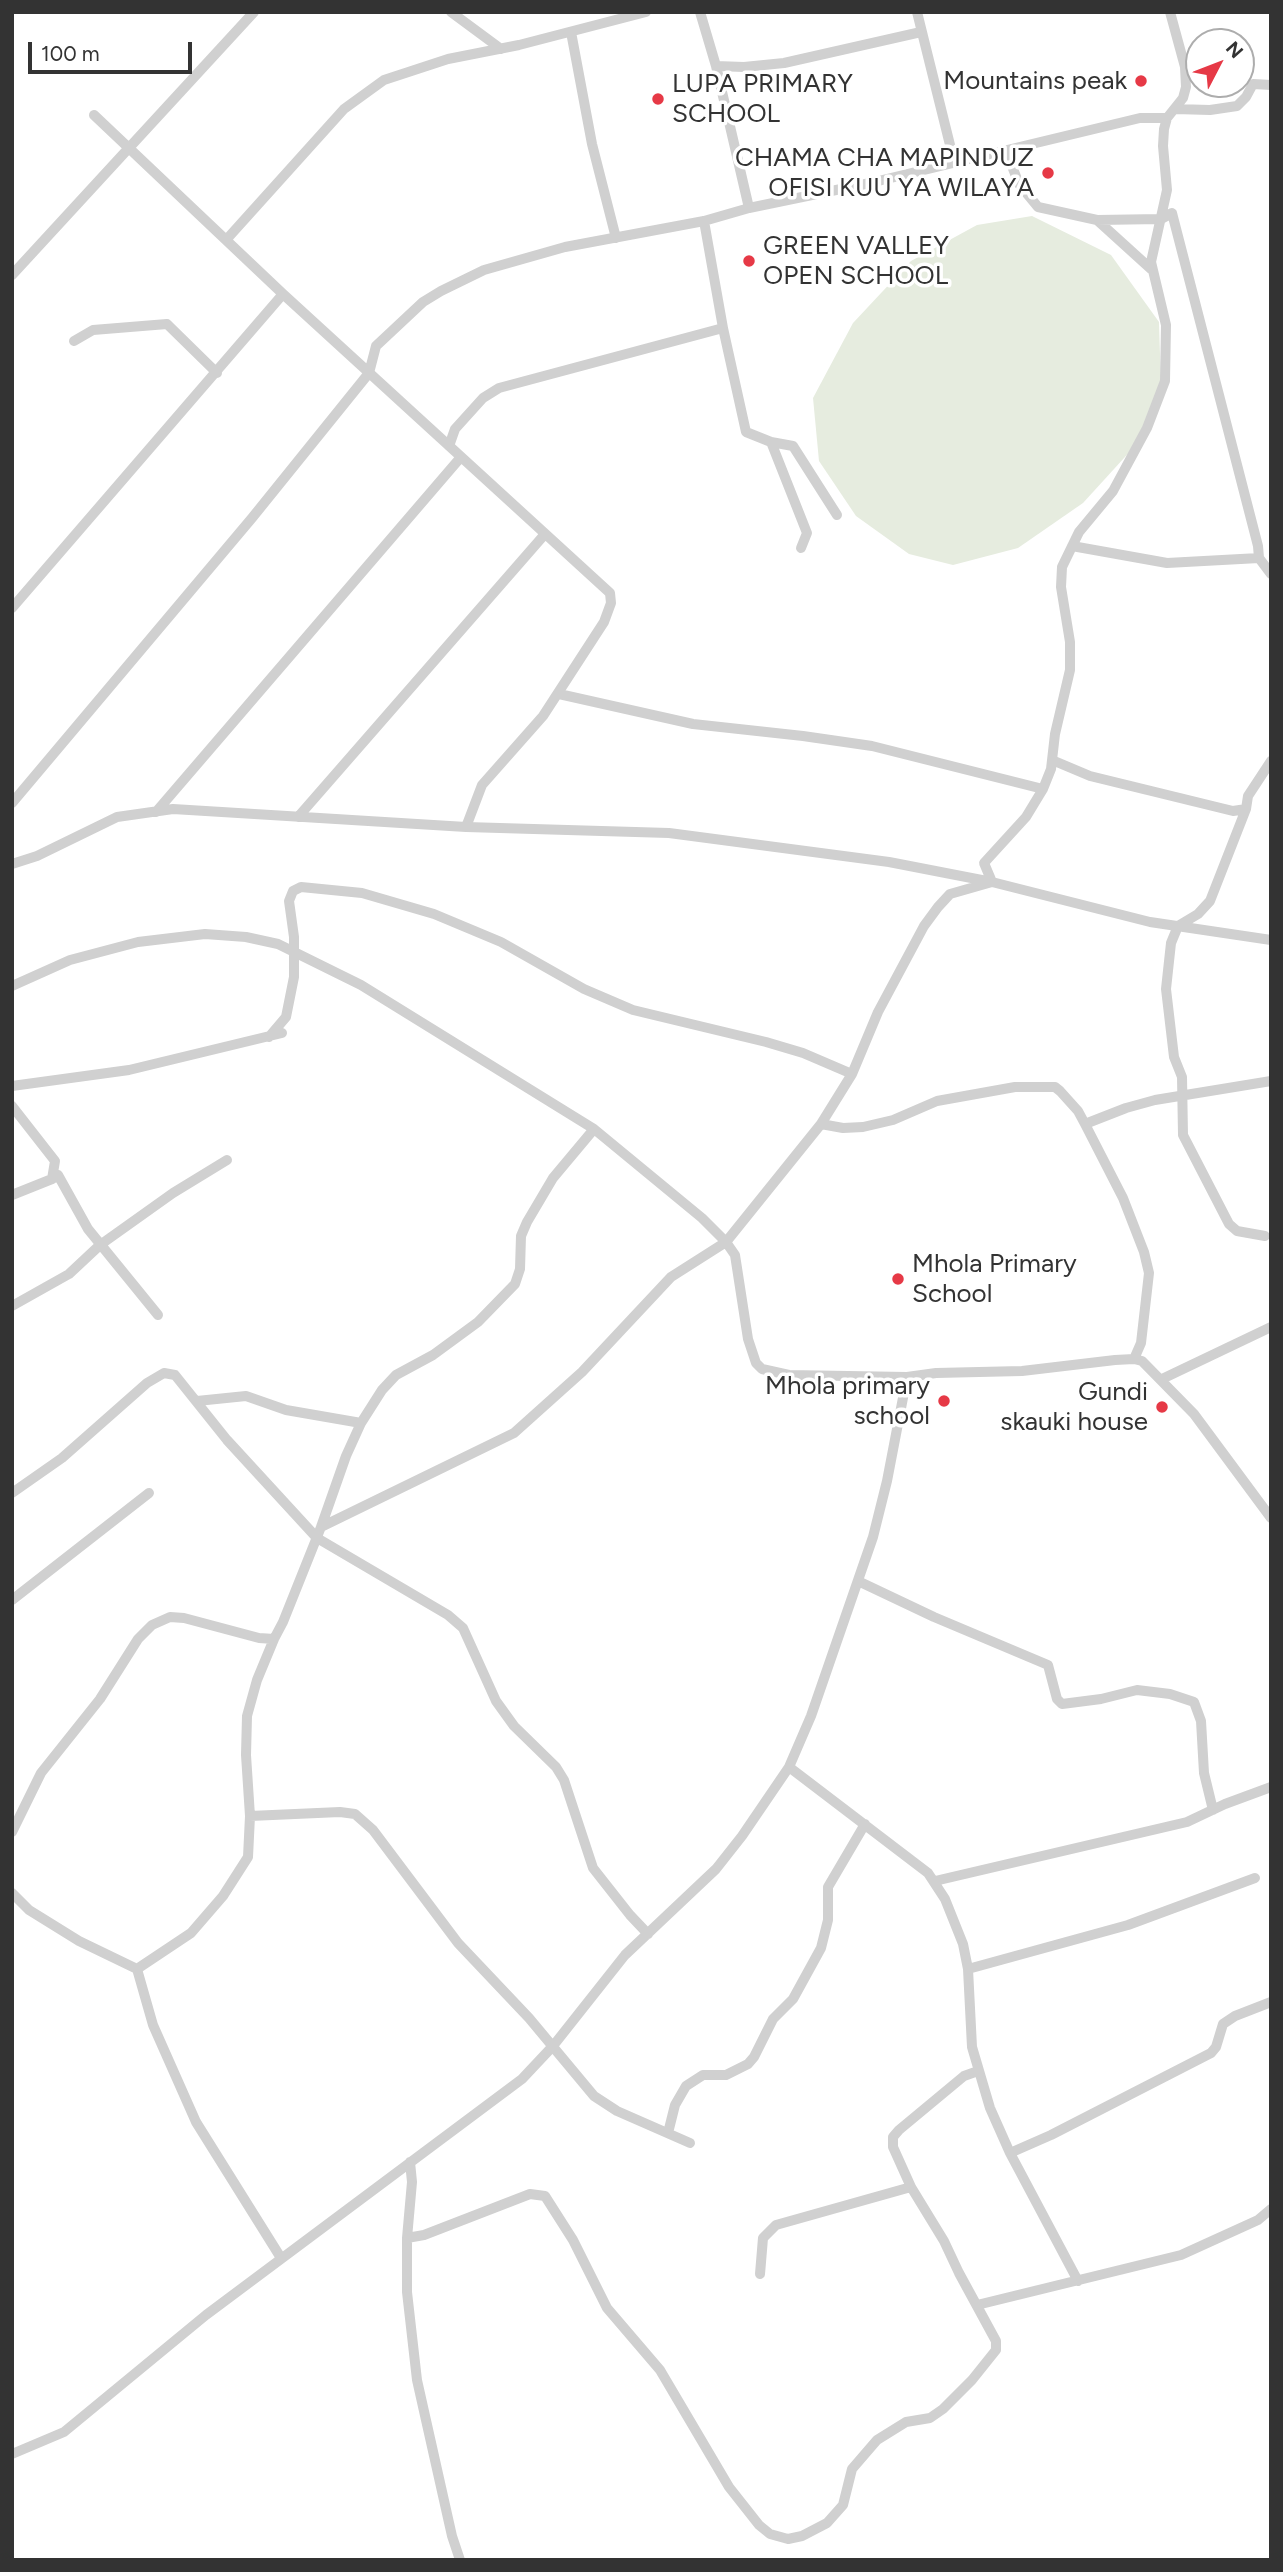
<!DOCTYPE html>
<html>
<head>
<meta charset="utf-8">
<style>
	body { margin:0 }
	#map { position:relative; width:1283px; height:2572px; overflow:hidden; background:#fff; font-family:Figtree,sans-serif }
	canvas { display:block }
	.frame { position:absolute; inset:0; border:14px solid #333; pointer-events:none }
	.north { position:absolute; left:1185px; top:28px; width:70px; height:70px; box-sizing:border-box; background:#fff; border:2px solid #adadad; border-radius:50%; rotate:48deg; font-size:19px; font-weight:700; line-height:28px; text-align:center; color:#333 }
	.north::after { content:''; display:block; margin:auto; width:24px; height:32px; background:#e63946; clip-path:polygon(50% 0,100% 100%,50% 72%,0 100%) }
	.scale { position:absolute; left:28px; top:42px; width:164px; height:32px; box-sizing:border-box; border:4px solid #333; border-top:0; padding-left:9px; font-size:21px; line-height:24px; white-space:nowrap; color:#333; -webkit-text-stroke:5px #fff; paint-order:stroke }
</style>
</head>
<body>
<div id="map">
<canvas width="1283" height="2572"></canvas>
<div class="frame"></div>
<div class="north">N</div>
<div class="scale">100 m</div>
</div>
<script>
const c = document.querySelector('canvas').getContext('2d');
c.lineJoin = 'round';
function fill(path, color) { c.fillStyle = color; c.fill(path, 'evenodd'); }
const toPath = rows => new Path2D(rows.map(r => 'M' + r).join(''));
function trace(path, color, width, dash) { c.strokeStyle = color; c.lineWidth = width; c.lineCap = dash ? 'butt' : 'round'; c.setLineDash(dash || []); c.stroke(path); }
function label(font, color, halo, rows, align = 'center') {
  c.font = font + ' Figtree,sans-serif'; c.lineWidth = 7; c.setLineDash([]); c.textBaseline = 'middle'; c.strokeStyle = halo; c.fillStyle = color; for (const [text, x, y, turn = 0] of rows) {
    c.save(); c.translate(x, y); c.rotate((+turn || 0) * Math.PI / 180); c.textAlign = isNaN(turn) ? turn : align; if (halo) c.strokeText(text, 0, 0); c.fillText(text, 0, 0); c.restore();
  }
}
fill(toPath([
	[1032,216,1111,255,1159,322,1161,387,1135,446,1083,503,1018,548,953,565,909,554,856,516,819,461,813,398,853,323,911,261,977,225]
]), '#e6ecdf');
trace(toPath([
	[451,12,501,49],
	[700,12,716,66,749,208],
	[917,12,954,161],
	[571,32,592,144,616,238],
	[716,66,744,67,784,63,921,32],
	[1175,109,1210,110,1237,106,1246,97,1253,84,1271,85],
	[94,115,283,294,610,593,611,603,604,622,543,716,482,785,466,827],
	[1006,151,1019,184,1038,207,1097,220,1161,219,1172,213,1258,546,1259,558,1271,574],
	[1097,220,1151,269],
	[704,221,723,328,746,432,771,442,793,446,837,515],
	[226,240,344,109,384,80,448,59,519,45,646,12],
	[12,275,254,12],
	[74,341,93,330,167,324,217,373],
	[771,442,807,533,801,548],
	[449,446,455,429,483,398,499,388,723,328],
	[1072,546,1167,563,1259,558],
	[12,608,283,294],
	[559,694,693,724,803,736,872,746,1043,789],
	[1052,760,1090,776,1233,811,1246,809],
	[12,803,252,518,369,373,376,346,423,302,441,291,484,270,565,247,704,221,749,208,870,183,1140,118,1167,118],
	[156,812,461,457],
	[298,817,545,534],
	[12,864,37,856,117,817,173,809,466,827,669,833,889,862,992,882,1150,922,1271,940],
	[12,986,70,960,138,942,205,934,246,937,278,944,361,985,594,1129,702,1218,726,1242,735,1255,748,1339,756,1363,762,1369,789,1375,907,1377,936,1373,1022,1371,1115,1360,1134,1359,1142,1361,1194,1414,1271,1518],
	[269,1037,286,1017,294,977,294,937,289,901,293,891,301,887,362,893,434,914,501,942,584,989,633,1010,766,1042,803,1053,852,1074],
	[12,1086,129,1070,282,1033],
	[12,1106,55,1161,52,1179,12,1195],
	[821,1124,843,1128,863,1127,893,1120,937,1101,1015,1087,1055,1087,1060,1091,1078,1111,1085,1124,1123,1198,1144,1252,1149,1273,1141,1343,1134,1359],
	[1085,1124,1126,1108,1155,1100,1271,1081],
	[52,1179,58,1175,88,1229,158,1315],
	[1265,1236,1237,1231,1229,1224,1183,1135,1182,1077,1174,1057,1166,989,1171,943,1178,926,1198,914,1210,901,1246,809,1248,796,1271,761],
	[12,1306,69,1274,100,1245,173,1193,227,1160],
	[1162,1379,1271,1327],
	[197,1401,246,1396,286,1410,361,1423],
	[12,1493,62,1458,147,1383,164,1373,175,1375,227,1440,317,1538,448,1615,463,1628,496,1701,514,1726,556,1767,564,1780,593,1868,630,1915,648,1934],
	[321,1527,346,1456,361,1423,382,1390,396,1375,433,1355,478,1322,515,1284,520,1269,521,1236,527,1222,553,1178,594,1129],
	[858,1581,934,1617,1048,1665,1057,1699,1062,1704,1101,1699,1137,1690,1170,1694,1194,1702,1201,1721,1204,1773,1213,1810],
	[12,1600,149,1493],
	[789,1767,928,1873,945,1899,963,1944,968,1969,972,2047,990,2108,1010,2153,1078,2281],
	[250,1816,340,1812,355,1814,373,1830,458,1943,529,2018,594,2096,617,2111,690,2143],
	[12,1832,41,1773,100,1699,138,1639,152,1625,170,1617,184,1618,259,1638,274,1639,283,1622,321,1527,514,1433,582,1372,671,1277,726,1242,821,1124,852,1074,878,1012,924,926,938,907,950,894,992,882,984,863,1026,817,1043,789,1051,769,1055,734,1070,670,1070,642,1061,587,1062,567,1079,532,1113,491,1147,428,1165,381,1166,325,1151,262,1167,190,1163,146,1164,129,1167,118,1183,98,1186,87,1185,67,1170,12],
	[935,1881,1187,1822,1225,1804,1271,1787],
	[12,1893,29,1910,79,1941,137,1969,153,2025,196,2122,281,2258],
	[137,1969,191,1933,223,1896,248,1857,250,1816,246,1755,247,1716,257,1680,274,1639],
	[968,1969,1128,1925,1255,1878],
	[668,2133,675,2105,686,2086,703,2075,726,2075,748,2064,754,2057,773,2019,793,1999,821,1948,828,1920,828,1887,865,1824],
	[1010,2153,1051,2135,1211,2053,1216,2047,1223,2024,1235,2016,1271,2002],
	[410,2162,412,2182,407,2238,407,2292,417,2380,452,2536,460,2560],
	[407,2238,424,2235,530,2194,545,2196,573,2240,607,2308,660,2370,729,2487,759,2525,770,2534,788,2539,802,2536,827,2523,843,2505,852,2469,877,2440,906,2422,930,2418,943,2409,972,2380,996,2350,996,2341,959,2273,944,2241,911,2187,893,2147,893,2137,899,2130,964,2076,978,2071],
	[760,2274,763,2238,776,2225,911,2187],
	[977,2305,1181,2255,1258,2220,1271,2209],
	[12,2454,64,2432,206,2315,522,2079,553,2046,625,1955,716,1869,742,1836,789,1767,811,1716,873,1537,887,1481,907,1377]
]), '#d0d0d0', 10);
for (const [x, y, r, color] of [
	[1141,81,7,"#e63946"],
	[658,99,7,"#e63946"],
	[1048,173,7,"#e63946"],
	[749,261,7,"#e63946"],
	[898,1279,7,"#e63946"],
	[944,1401,7,"#e63946"],
	[1162,1407,7,"#e63946"]
]) { const dot = new Path2D(); dot.arc(x, y, r, 0, 2 * Math.PI); c.fillStyle = color; c.fill(dot); trace(dot, '#fff', 2.5); }
label('26px', '#333', '#fff', [
	["Mountains peak",1127,81],
	["LUPA PRIMARY",672,84,"left"],
	["SCHOOL",672,114,"left"],
	["CHAMA CHA MAPINDUZ",1034,158],
	["OFISI KUU YA WILAYA",1034,188],
	["GREEN VALLEY",763,246,"left"],
	["OPEN SCHOOL",763,276,"left"],
	["Mhola Primary",912,1264,"left"],
	["School",912,1294,"left"],
	["Mhola primary",930,1386],
	["school",930,1416],
	["Gundi",1148,1392],
	["skauki house",1148,1422]
], 'right');
</script>
</body>
</html>
